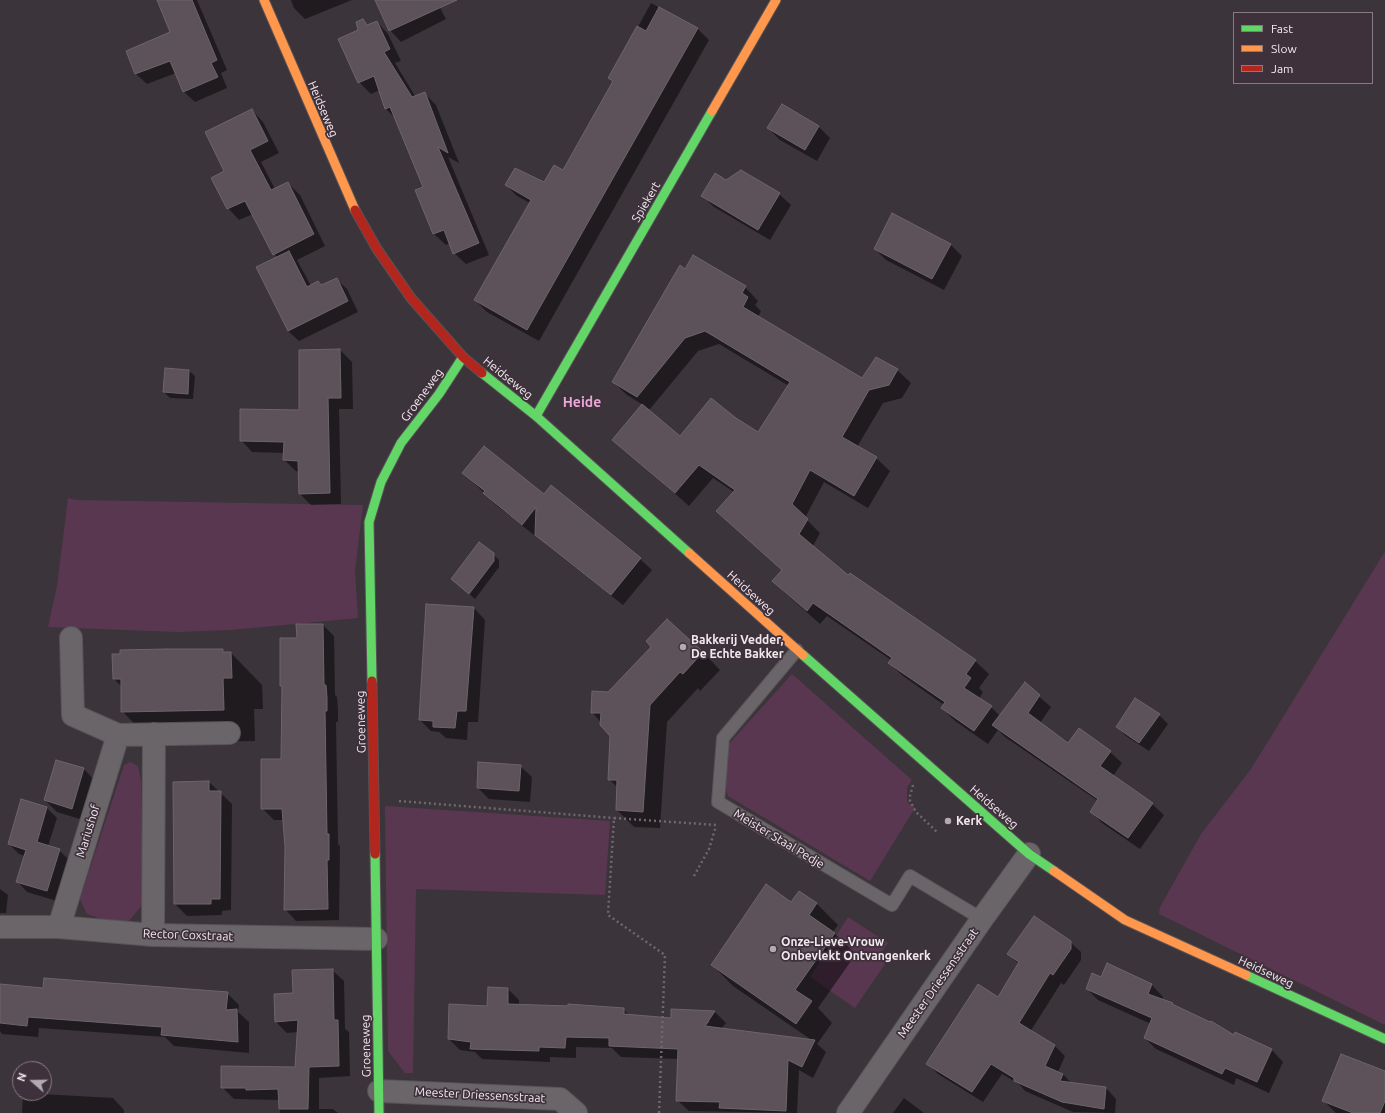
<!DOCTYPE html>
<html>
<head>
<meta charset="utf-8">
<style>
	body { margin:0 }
	#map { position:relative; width:1385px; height:1113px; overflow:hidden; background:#3b343a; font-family:Ubuntu,sans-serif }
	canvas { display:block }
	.legend { position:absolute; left:1233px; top:12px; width:140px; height:72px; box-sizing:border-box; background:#3e313b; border:1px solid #867b83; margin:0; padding:5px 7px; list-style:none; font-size:12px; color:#f2e9ef }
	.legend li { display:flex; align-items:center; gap:8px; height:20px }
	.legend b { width:20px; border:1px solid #867b83 }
	.north { position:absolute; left:12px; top:1061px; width:40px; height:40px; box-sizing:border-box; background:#3e313b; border:1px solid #867b83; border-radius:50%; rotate:290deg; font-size:11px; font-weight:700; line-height:16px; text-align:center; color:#f2e9ef }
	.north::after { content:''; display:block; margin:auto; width:14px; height:18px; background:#b2aab0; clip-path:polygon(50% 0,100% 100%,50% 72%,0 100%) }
</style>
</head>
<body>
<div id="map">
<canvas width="1385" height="1113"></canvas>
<ul class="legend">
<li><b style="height:5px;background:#63d668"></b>Fast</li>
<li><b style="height:5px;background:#ff974d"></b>Slow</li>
<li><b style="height:5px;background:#b3261e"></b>Jam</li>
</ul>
<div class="north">N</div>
</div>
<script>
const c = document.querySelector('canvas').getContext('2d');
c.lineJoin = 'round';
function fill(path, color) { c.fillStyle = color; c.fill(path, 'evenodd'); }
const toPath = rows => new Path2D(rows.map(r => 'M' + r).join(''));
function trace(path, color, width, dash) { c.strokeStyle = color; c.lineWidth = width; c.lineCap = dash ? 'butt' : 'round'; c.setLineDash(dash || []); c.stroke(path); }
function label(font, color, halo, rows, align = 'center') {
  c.font = font + ' Ubuntu,sans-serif'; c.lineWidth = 3.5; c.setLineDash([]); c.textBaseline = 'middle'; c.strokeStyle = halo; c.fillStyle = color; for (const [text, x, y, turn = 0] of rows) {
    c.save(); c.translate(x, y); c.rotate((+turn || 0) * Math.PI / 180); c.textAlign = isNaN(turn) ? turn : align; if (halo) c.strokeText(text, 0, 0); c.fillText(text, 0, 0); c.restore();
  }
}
fill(toPath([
	[68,498,76,500,363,505,355,571,358,618,231,630,178,632,48,627,57,586],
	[1384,553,1385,553,1385,1025,1159,914,1160,907,1201,834,1251,769],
	[792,674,912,780,907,787,907,802,915,808,870,881,728,796,726,790,727,746],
	[130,762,138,766,141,781,143,904,128,922,107,921,87,914,80,899,124,765],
	[385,806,610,821,605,895,416,889,413,1073,405,1073,388,1051],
	[848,917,888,943,877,957,885,964,855,1008,810,977]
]), '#593751');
fill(toPath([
	[158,0,197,0,227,70,221,73,227,88,195,102,184,92,176,73,147,84,136,74,128,53,172,32],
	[291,0,352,0,305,19,294,8],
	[376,0,436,0,446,19,401,42,390,30],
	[651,3,698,29,709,40,539,341,487,312,475,300,530,203,517,196,506,185,544,183,563,171,614,82,610,78],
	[363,20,369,26,377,22,388,34,401,61,395,63,415,96,424,93,436,105,459,163,448,157,489,255,466,264,454,253,450,243,446,245,434,234,416,191,424,187,395,118,386,109,380,90,371,94,359,82,359,30],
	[252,110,263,122,279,153,261,162,275,189,288,183,300,195,325,246,297,260,311,286,318,282,322,286,336,279,347,289,358,312,299,341,288,331,278,258,274,254,253,214,239,220,228,208,225,172],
	[818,126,830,138,817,161,780,140,768,128],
	[779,194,791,205,770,240,714,207,703,196],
	[950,244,962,256,944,290,886,260,875,249],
	[685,270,745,287,758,301,755,305,761,311,758,317,862,380,897,370,911,383,902,398,883,403,857,447,876,458,890,471,868,508,824,482,805,518,820,533,813,546,848,577,975,661,989,674,979,688,983,692,979,699,991,707,1000,716,1025,684,1051,707,1040,723,1068,745,1079,730,1110,752,1122,763,1113,776,1152,804,1164,815,1140,849,1102,823,1091,811,1098,801,1005,737,998,730,988,744,955,721,942,708,944,705,903,676,889,663,891,660,827,616,820,624,786,594,773,581,783,570,734,492,713,478,689,506,613,439,643,405,627,395,613,382],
	[719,344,789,386,758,433,736,419,680,437,644,407,650,409,698,351],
	[340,350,352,362,353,409,339,409,341,504,311,505,300,494,299,472,296,471,284,460,284,453,252,452,241,440,300,411,300,351],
	[189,371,195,376,193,399,170,398,164,392],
	[464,473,544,496,551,487,640,559,652,570,623,605,548,546,536,534,534,535,496,505],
	[493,554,499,560,499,567,475,599,458,584],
	[474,608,485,620,478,722,468,722,467,740,446,738,439,732,431,731,420,720],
	[323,625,334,636,335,695,337,697,338,710,338,722,336,722,338,844,340,846,339,920,296,921,285,909,286,847,284,820,274,820,262,808,282,760,283,688,281,686,299,639],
	[223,650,226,653,231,653,262,685,263,709,254,709,255,741,153,743,122,711,122,687,114,679,113,655],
	[703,652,720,670,700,691,698,688,667,722,660,828,634,827,617,810,618,788,609,779,611,735,592,712,608,693],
	[1159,715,1168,724,1149,751,1126,736,1117,727],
	[57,761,84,769,95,781,83,820,57,812,45,800],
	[520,766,532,777,530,802,489,799,478,788],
	[209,782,232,804,231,910,222,911,222,915,187,916,175,904,174,783],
	[47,808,57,818,48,846,59,850,69,860,57,901,27,892,17,881,25,856,19,854,9,844],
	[0,889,8,895,6,913,0,913],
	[800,893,817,904,838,925,833,932,856,954,818,1008,832,1023,817,1044,826,1052,813,1078,799,1070,797,1113,689,1111,677,1100,679,1059,621,1057,612,1048,576,1047,576,1058,550,1057,550,1062,482,1059,475,1052,460,1050,449,1039,508,989,519,1000,519,1005,623,1009,630,1016,672,1019,672,1010,715,1012,726,1023,721,1029,813,1041,733,986,712,965,792,904],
	[707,1021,710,1021,702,1031],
	[1070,942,1081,952,1081,960,1064,985,1061,983,1030,1032,1054,1045,1065,1056,1058,1072,1063,1074,1072,1084,1106,1088,1116,1099,1115,1113,1073,1112,1025,1091,1019,1084,1002,1074,983,1102,938,1074,928,1064,998,998,1019,964,1008,954],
	[1107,964,1152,985,1163,997,1162,1000,1172,1004,1176,1007,1235,1037,1236,1034,1272,1050,1283,1062,1269,1093,1236,1078,1234,1085,1156,1049,1145,1038,1151,1024,1098,1000,1087,989,1101,978],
	[332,970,344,981,345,1029,349,1032,350,1076,319,1078,319,1109,333,1109,338,1113,280,1113,279,1100,234,1099,222,1087,296,1068,298,1032,287,1033,276,1022,294,994],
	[0,985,44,989,227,993,239,1005,238,1012,249,1022,249,1053,174,1046,165,1037,39,1028,38,1037,2,1034,0,1031],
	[1385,1073,1385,1113,1336,1113,1324,1101],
	[23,1093,113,1098,124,1110,124,1113,22,1113],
	[904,1098,924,1113,893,1113]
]), '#0007');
const building = toPath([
	[157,0,192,0,217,60,211,63,218,77,183,92,170,61,135,74,126,51,170,32,157,0],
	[375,0,457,0,389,31,375,0],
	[659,7,698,28,527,330,474,300,531,200,505,185,515,168,544,182,554,165,563,170,613,81,608,78,637,26,646,31,659,7],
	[363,19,367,25,377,21,390,49,384,52,412,97,425,92,448,153,438,147,479,243,453,254,444,230,433,234,415,190,423,187,390,107,385,109,374,76,358,83,338,39,358,30,356,22,363,19],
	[782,104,819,126,805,150,767,128,782,104],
	[252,109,268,141,250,150,271,190,288,182,314,234,273,255,245,201,227,209,211,178,224,171,205,132,252,109],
	[741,170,780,193,758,230,701,196,715,173,726,180,741,170],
	[892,213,951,244,932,279,874,249,892,213],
	[289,251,307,287,318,281,321,285,337,278,348,301,288,331,256,267,289,251],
	[693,255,746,286,742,293,748,297,743,307,862,378,876,357,898,369,889,385,869,390,842,437,877,457,854,496,810,470,792,504,808,519,799,534,848,575,850,573,976,660,966,674,971,678,964,688,992,706,974,731,941,708,945,702,888,663,892,658,813,603,807,611,772,581,782,570,716,511,735,490,699,465,675,493,612,440,642,404,680,436,711,398,736,418,758,432,790,382,705,331,685,338,637,397,612,382,680,265,685,269,693,255],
	[340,349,341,398,328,398,330,493,299,494,298,461,283,460,284,442,240,441,240,409,299,410,299,350,340,349],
	[165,368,189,370,188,394,163,392,165,368],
	[484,446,544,494,551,485,641,558,611,595,535,535,536,507,522,525,483,493,485,491,462,473,484,446],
	[479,542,494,553,494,561,469,594,451,579,479,542],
	[426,604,474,607,466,711,457,711,455,728,433,727,433,721,419,720,426,604],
	[667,619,703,652,683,674,680,672,650,705,643,812,616,810,617,780,608,780,610,736,600,725,601,713,591,713,592,691,608,692,651,647,646,641,667,619],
	[296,624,323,624,324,685,326,685,327,698,327,711,325,711,327,834,329,834,329,860,327,860,328,909,284,910,285,847,282,809,261,809,261,759,281,759,282,686,280,686,280,638,297,638,296,624],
	[167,649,223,649,223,652,231,652,232,678,223,678,224,710,121,712,121,679,113,679,112,654,120,654,120,650,167,649],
	[1025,682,1040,695,1028,713,1068,743,1079,728,1111,751,1100,766,1153,803,1128,838,1090,812,1098,799,992,725,1025,682],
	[1135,698,1160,714,1139,743,1116,727,1135,698],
	[56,760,84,768,72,809,44,800,56,760],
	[478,762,521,765,519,791,477,788,478,762],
	[209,781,209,791,221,791,220,899,211,899,211,904,174,904,173,782,209,781],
	[21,799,47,807,37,842,60,849,47,891,16,882,26,850,8,844,21,799],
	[766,884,791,902,799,891,817,903,809,915,835,933,795,990,812,1001,796,1024,711,965,766,884],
	[1034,916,1071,941,1071,949,1053,975,1050,973,1019,1023,1055,1045,1045,1066,1063,1074,1060,1081,1106,1087,1104,1109,1062,1102,1014,1081,1014,1078,991,1064,972,1092,926,1064,978,984,998,997,1019,962,1007,954,1034,916],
	[1107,963,1152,984,1148,994,1173,1003,1172,1004,1210,1022,1211,1021,1234,1035,1235,1032,1272,1049,1257,1082,1225,1068,1222,1074,1144,1038,1152,1018,1086,989,1092,973,1101,977,1107,963],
	[333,969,334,1020,338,1020,339,1066,309,1067,308,1109,279,1109,278,1089,246,1090,246,1088,221,1088,221,1066,295,1067,298,1020,275,1022,274,994,293,993,292,970,333,969],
	[44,978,228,992,226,1010,237,1009,238,1042,161,1035,162,1027,28,1017,27,1026,0,1023,0,984,43,988,44,978],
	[488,987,508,988,508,1004,568,1006,568,1004,624,1008,624,1014,671,1018,671,1009,715,1011,705,1026,815,1040,802,1067,788,1060,786,1111,719,1108,720,1102,676,1101,678,1049,609,1046,609,1038,566,1037,565,1048,539,1047,539,1051,470,1049,471,1042,448,1039,449,1004,487,1006,488,987],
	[1341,1054,1385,1071,1385,1101,1380,1113,1353,1113,1322,1101,1341,1054]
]);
fill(building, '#5d515a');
trace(building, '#6c666b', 1);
const lane = toPath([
	[797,650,723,738,718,802,892,905,910,876,982,919]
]);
const street = toPath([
	[71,638,73,715,118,735,229,733],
	[0,927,59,927,153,935,376,939],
	[59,927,118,735],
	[153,935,154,734],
	[379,1091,560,1099,576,1113],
	[848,1113,982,919,1029,854]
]);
const fast = toPath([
	[482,373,536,416,689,553],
	[536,416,712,111],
	[803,655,1029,854,1054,871],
	[372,681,369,522,381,482,401,443,439,394,463,357],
	[375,854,379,1113],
	[1246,975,1385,1039]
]);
const slow = toPath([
	[264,0,355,210],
	[712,111,776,0],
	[689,553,803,655],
	[1054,871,1125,920,1246,975]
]);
const jam = toPath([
	[355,210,377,249,411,298,463,357,482,373],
	[372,681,375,854]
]);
trace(lane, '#585257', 14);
trace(street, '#585257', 24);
trace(fast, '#585257', 11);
trace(slow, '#585257', 11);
trace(jam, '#585257', 11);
trace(toPath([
	[913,785,910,796,910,801,916,812,937,832],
	[399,801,614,818],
	[694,876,709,849,716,826],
	[659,1113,665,955,608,915,614,818,716,825]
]), '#6e696d', 2.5, [2, 3]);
trace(lane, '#696568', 12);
trace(street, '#696568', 22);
trace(fast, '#63d668', 9);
trace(slow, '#ff974d', 9);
trace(jam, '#b3261e', 9);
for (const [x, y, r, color] of [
	[683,647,4,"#b2aab0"],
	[948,821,4,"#b2aab0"],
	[773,949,4,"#b2aab0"]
]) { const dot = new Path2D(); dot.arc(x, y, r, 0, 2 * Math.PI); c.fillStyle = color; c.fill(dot); trace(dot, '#3e313b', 1.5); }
label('12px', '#f2e9ef', '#3e313b', [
	["Heidseweg",323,109,67],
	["Spiekert",646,202,-60],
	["Heidseweg",508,378,39],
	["Groeneweg",422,395,-54],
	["Heidseweg",751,593,42],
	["Groeneweg",361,722,-91],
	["Heidseweg",994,807,41],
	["Mariushof",88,831,-73],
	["Meister Staal Pedje",779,839,31],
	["Rector Coxstraat",188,935,2],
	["Heidseweg",1266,972,25],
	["Meester Driessensstraat",938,983,-55],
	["Groeneweg",366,1046,-91],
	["Meester Driessensstraat",480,1095,3]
]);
label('bold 12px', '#f2e9ef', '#3e313b', [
	["Bakkerij Vedder,",691,640],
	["De Echte Bakker",691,654],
	["Kerk",956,821],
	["Onze-Lieve-Vrouw",781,942],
	["Onbevlekt Ontvangenkerk",781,956]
], 'left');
label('bold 14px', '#e9a7d8', '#3e313b', [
	["Heide",582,402]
]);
</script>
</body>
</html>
